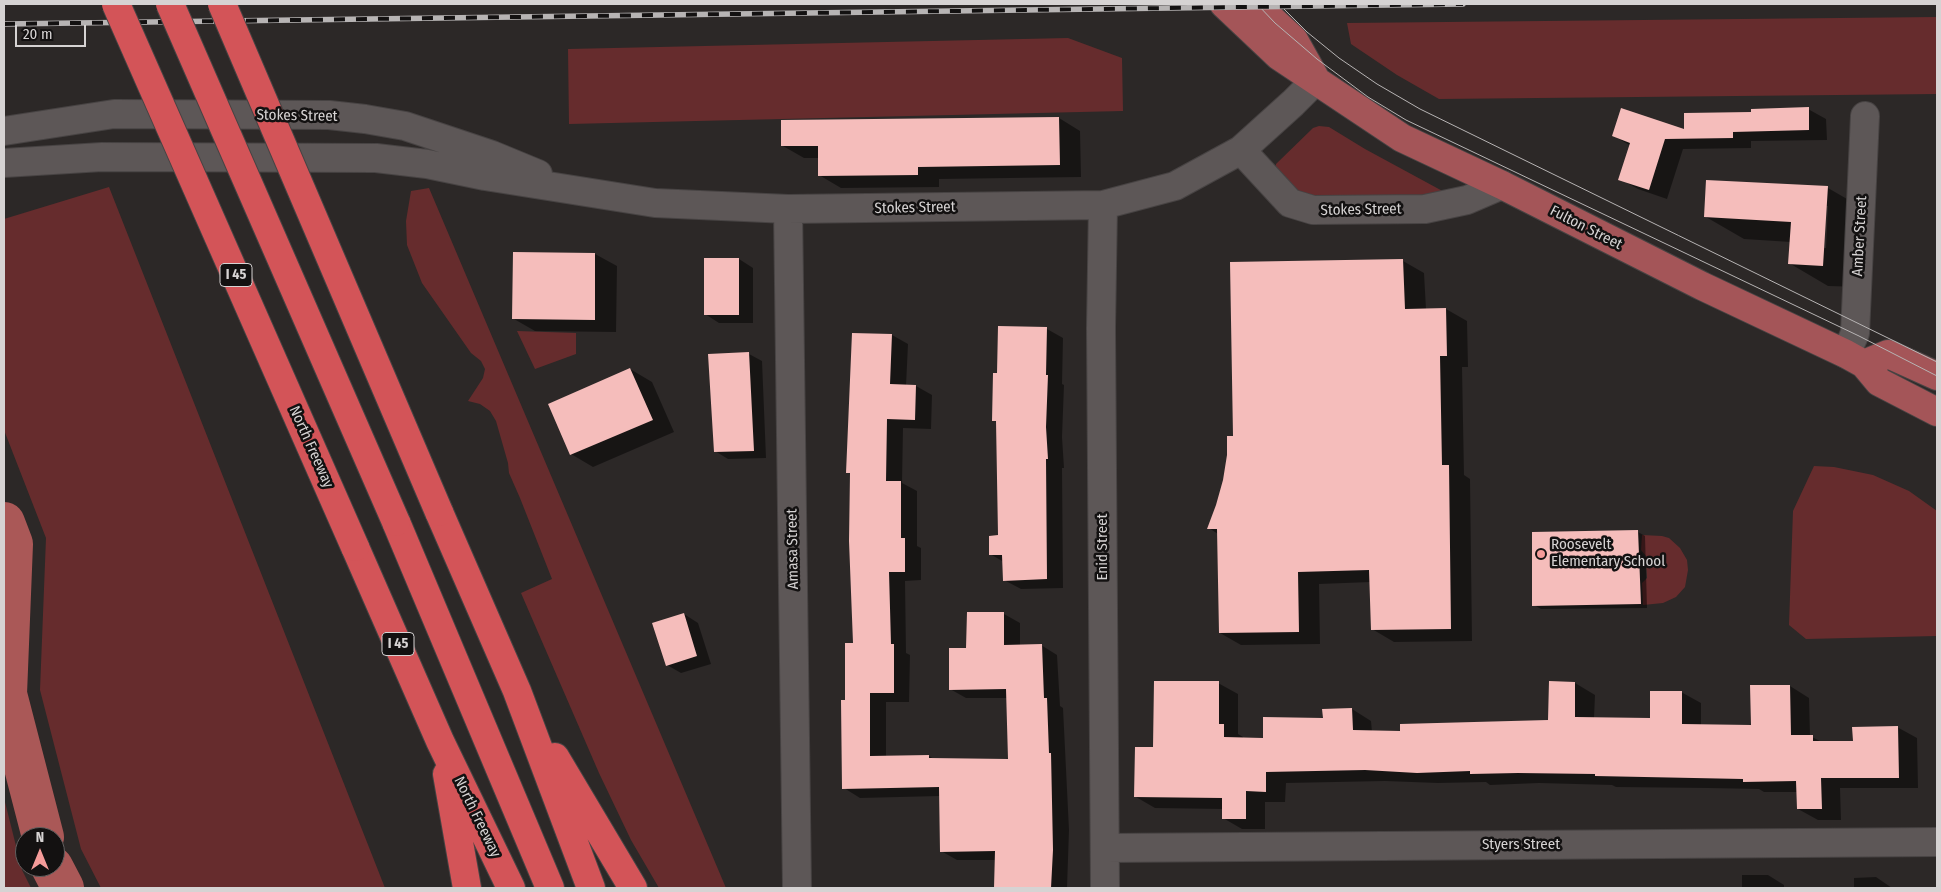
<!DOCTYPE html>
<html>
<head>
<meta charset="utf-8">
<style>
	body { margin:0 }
	#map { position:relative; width:1941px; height:892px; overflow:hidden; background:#2c2827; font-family:"Fira Sans Condensed",sans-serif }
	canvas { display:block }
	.frame { position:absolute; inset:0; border:5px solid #d6d3d3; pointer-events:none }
	.north { position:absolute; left:15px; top:827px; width:50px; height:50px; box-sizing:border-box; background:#131111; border:1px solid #615f5f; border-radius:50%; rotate:0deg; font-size:14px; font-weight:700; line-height:20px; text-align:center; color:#d6d3d3 }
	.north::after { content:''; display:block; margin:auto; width:18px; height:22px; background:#f59b99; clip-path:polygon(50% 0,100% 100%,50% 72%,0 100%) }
	.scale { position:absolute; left:15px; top:25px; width:71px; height:22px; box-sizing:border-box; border:2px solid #d6d3d3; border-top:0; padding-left:6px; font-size:15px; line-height:18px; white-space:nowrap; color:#d6d3d3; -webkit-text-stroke:4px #131111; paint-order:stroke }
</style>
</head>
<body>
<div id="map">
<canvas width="1941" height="892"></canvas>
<div class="frame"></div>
<div class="north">N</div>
<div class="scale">20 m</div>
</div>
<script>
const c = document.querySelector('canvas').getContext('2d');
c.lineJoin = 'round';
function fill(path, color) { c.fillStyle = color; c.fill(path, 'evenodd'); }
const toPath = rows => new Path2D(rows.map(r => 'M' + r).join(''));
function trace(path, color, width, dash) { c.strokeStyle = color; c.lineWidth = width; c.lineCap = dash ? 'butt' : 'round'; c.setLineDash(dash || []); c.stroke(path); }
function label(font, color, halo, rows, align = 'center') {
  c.font = font + ' "Fira Sans Condensed",sans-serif'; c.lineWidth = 5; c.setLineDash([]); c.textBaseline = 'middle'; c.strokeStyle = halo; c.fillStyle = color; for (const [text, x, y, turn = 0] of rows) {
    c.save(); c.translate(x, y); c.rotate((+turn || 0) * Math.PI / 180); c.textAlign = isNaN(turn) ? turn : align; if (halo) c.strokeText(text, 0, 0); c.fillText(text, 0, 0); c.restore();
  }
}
fill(toPath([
	[1937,17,1937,94,1439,99,1397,75,1351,44,1347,23],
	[1068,38,1122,58,1123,111,569,124,568,49],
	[1319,126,1329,127,1365,149,1448,194,1425,198,1313,198,1286,186,1276,169,1276,164,1313,128],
	[109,187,385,888,101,888,81,849,40,690,46,538,4,430,4,219],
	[429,188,726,888,659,888,631,840,599,773,521,593,552,579,520,498,509,473,508,463,496,421,490,411,480,404,468,401,483,378,485,369,481,361,471,353,422,283,407,245,406,221,411,191],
	[517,331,576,333,576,354,535,369],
	[1814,466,1834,467,1873,475,1909,491,1937,511,1937,636,1806,639,1789,625,1793,511],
	[1642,535,1662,536,1669,538,1680,548,1687,560,1688,570,1685,587,1676,597,1663,603,1643,605,1642,583,1647,578,1646,556,1641,550],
	[4,798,22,870,31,888,4,888]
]), '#662c2d');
fill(toPath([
	[1808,109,1826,119,1827,140,1751,141,1751,148,1683,149,1667,199,1638,189,1620,179,1631,146,1614,136,1685,130,1753,113],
	[1059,118,1080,131,1081,177,939,179,939,187,841,188,819,175,819,158,804,158,783,146],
	[1828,188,1866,210,1862,287,1828,286,1789,263,1791,242,1744,239,1706,217],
	[1826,206,1828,206,1826,248,1823,248],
	[595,254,617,266,616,332,535,331,514,319],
	[739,259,753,268,753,323,719,323,705,314],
	[1403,261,1424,273,1426,309,1446,309,1467,321,1468,367,1462,367,1464,475,1470,479,1472,641,1394,642,1372,629,1371,582,1319,584,1320,644,1241,645,1220,633,1218,534,1209,528,1218,506,1234,438],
	[999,328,1047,329,1063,338,1062,384,1064,385,1062,437,1064,468,1062,468,1063,588,1021,589,1004,580,1004,562,990,554,1000,537,997,422,993,420,998,374],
	[892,335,908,344,906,386,916,386,932,395,931,429,903,428,902,483,917,491,917,546,921,548,921,580,905,581,906,653,910,655,909,702,886,702,886,757,929,756,934,759,1009,761,1008,698,966,698,950,689,967,649,1004,614,1020,623,1020,646,1041,645,1057,655,1060,706,1063,708,1069,830,1067,888,995,888,996,860,957,860,941,851,940,796,860,798,844,788,846,702,855,645,851,474,848,472],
	[749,354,762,361,766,458,728,459,715,451],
	[630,369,652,382,674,432,593,467,571,454,549,404],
	[1638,532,1645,536,1647,608,1541,609,1534,605,1533,533],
	[684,614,698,623,711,664,681,673,667,665],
	[1218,683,1238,694,1238,734,1243,737,1243,739,1264,740,1352,709,1371,721,1372,732,1401,732,1550,722,1551,683,1575,683,1595,695,1594,718,1651,719,1681,692,1701,703,1701,725,1752,726,1790,686,1809,698,1810,736,1824,743,1854,742,1897,727,1917,738,1918,788,1840,788,1841,820,1818,820,1798,809,1798,792,1764,792,1759,789,1708,788,1616,787,1612,785,1539,783,1490,785,1486,782,1438,783,1385,781,1286,783,1285,802,1265,802,1265,829,1242,829,1223,818,1223,809,1155,808,1136,797,1154,748],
	[1742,875,1768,875,1784,885,1784,888,1742,888],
	[1876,877,1892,888,1854,888,1854,878]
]), '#0007');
trace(toPath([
	[4,523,12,544,6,694,43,837],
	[52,867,63,888]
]), '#aa5857', 42);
fill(toPath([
	[1809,107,1809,130,1733,132,1733,138,1665,139,1649,190,1618,180,1630,143,1612,136,1621,108,1684,129,1684,113,1751,112,1751,109],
	[1059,117,1060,165,918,167,918,175,818,176,818,146,781,146,781,120],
	[1706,180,1828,186,1823,266,1788,264,1791,222,1704,217],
	[513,252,595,253,595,320,512,319],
	[704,258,739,258,739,315,704,315],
	[1403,259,1405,309,1446,308,1447,356,1440,356,1442,465,1449,465,1451,629,1371,630,1369,570,1298,572,1299,632,1219,633,1217,529,1207,529,1216,505,1223,480,1227,455,1227,436,1233,436,1230,262],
	[998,326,1047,327,1046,375,1048,375,1046,427,1048,459,1046,459,1047,579,1003,581,1002,555,989,555,989,536,998,535,996,421,992,421,993,373,997,373],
	[852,333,892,334,890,384,916,385,915,420,887,419,886,481,901,481,901,538,905,538,905,572,889,572,891,644,894,644,894,693,870,693,870,756,929,755,929,758,1008,759,1006,689,949,690,949,648,966,648,967,612,1004,612,1004,645,1042,644,1044,698,1047,698,1049,753,1051,753,1053,850,1051,888,994,888,995,851,940,852,939,787,842,789,841,700,845,700,845,643,853,643,849,541,850,473,846,473],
	[749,352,754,451,714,452,708,354],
	[630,368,653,420,570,455,548,404],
	[1638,530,1641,604,1532,606,1532,532],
	[684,613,697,656,666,666,652,623],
	[1154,681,1219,681,1219,724,1224,724,1224,737,1263,738,1263,717,1323,718,1322,709,1352,708,1353,730,1400,731,1400,724,1548,720,1549,681,1575,682,1575,717,1650,718,1650,691,1682,691,1682,724,1751,725,1750,685,1790,685,1791,735,1813,735,1813,741,1853,741,1852,727,1898,726,1899,778,1821,778,1822,809,1797,809,1796,781,1743,782,1743,779,1595,776,1595,774,1518,773,1470,774,1470,771,1417,773,1365,770,1266,772,1266,792,1246,791,1246,819,1222,819,1222,798,1134,797,1135,747,1153,747]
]), '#f5bdbb');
const minor = toPath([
	[4,131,114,114,329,115,365,119,405,126,492,155,538,174],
	[1241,150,1290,203,1313,210,1425,209,1467,200,1502,185],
	[4,163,102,157,376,158,427,164,485,176,655,203,788,209,1103,205,1175,186,1241,150,1293,103,1316,80],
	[1103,205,1101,328,1105,888],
	[788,209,797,888],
	[1846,354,1855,333,1865,116],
	[1105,848,1937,842]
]);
const major = toPath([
	[1224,4,1279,56,1402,138,1502,185,1702,286,1846,354,1864,364,1879,382,1937,412],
	[1255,4,1294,40,1314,76],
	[1864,364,1888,354,1937,376]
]);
const highway = toPath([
	[439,512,517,691,591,888],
	[396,522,550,888],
	[355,547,440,741,511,888],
	[555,757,633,888],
	[447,774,467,888]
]);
trace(minor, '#474343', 30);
trace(major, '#474343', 30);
trace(highway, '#474343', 30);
trace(minor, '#5d5757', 28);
trace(major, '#a45558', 28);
trace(highway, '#d35458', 28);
trace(toPath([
	[1257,4,1275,23,1317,59,1368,97,1406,120,1859,336,1937,376],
	[1279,4,1307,32,1339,58,1377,84,1420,109,1937,362]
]), '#b7b4b4', 1);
const rail = toPath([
	[4,24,1463,4]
]);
trace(rail, '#b7b4b4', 5.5);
trace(rail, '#131111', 4, [11]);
const highwayBridge = toPath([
	[116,4,355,547],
	[170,4,396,522],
	[222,4,439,512]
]);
trace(highwayBridge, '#474343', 30, []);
trace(highwayBridge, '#d35458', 28);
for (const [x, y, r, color] of [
	[1541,554,5,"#f59b99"]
]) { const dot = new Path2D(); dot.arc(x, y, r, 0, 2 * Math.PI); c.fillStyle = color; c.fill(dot); trace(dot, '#131111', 2); }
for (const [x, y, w] of [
	[236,275,32],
	[398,644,32]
]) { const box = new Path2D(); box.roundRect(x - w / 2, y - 11.5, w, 23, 4); c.fillStyle = '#131111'; c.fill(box); trace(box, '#d6d3d3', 1); }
label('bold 14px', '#d6d3d3', null, [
	["I 45",236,275],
	["I 45",398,644]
]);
label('15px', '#d6d3d3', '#131111', [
	["Stokes Street",297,116,1],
	["Stokes Street",915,208,-1],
	["Stokes Street",1361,210,-1],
	["Fulton Street",1586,228,27],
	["Amber Street",1860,236,-87],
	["North Freeway",311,447,66],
	["Enid Street",1103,547,-90],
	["Amasa Street",793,549,-91],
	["North Freeway",477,817,64],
	["Styers Street",1521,845]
]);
label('15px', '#d6d3d3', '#131111', [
	["Roosevelt",1551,545],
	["Elementary School",1551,562]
], 'left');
</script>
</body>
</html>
